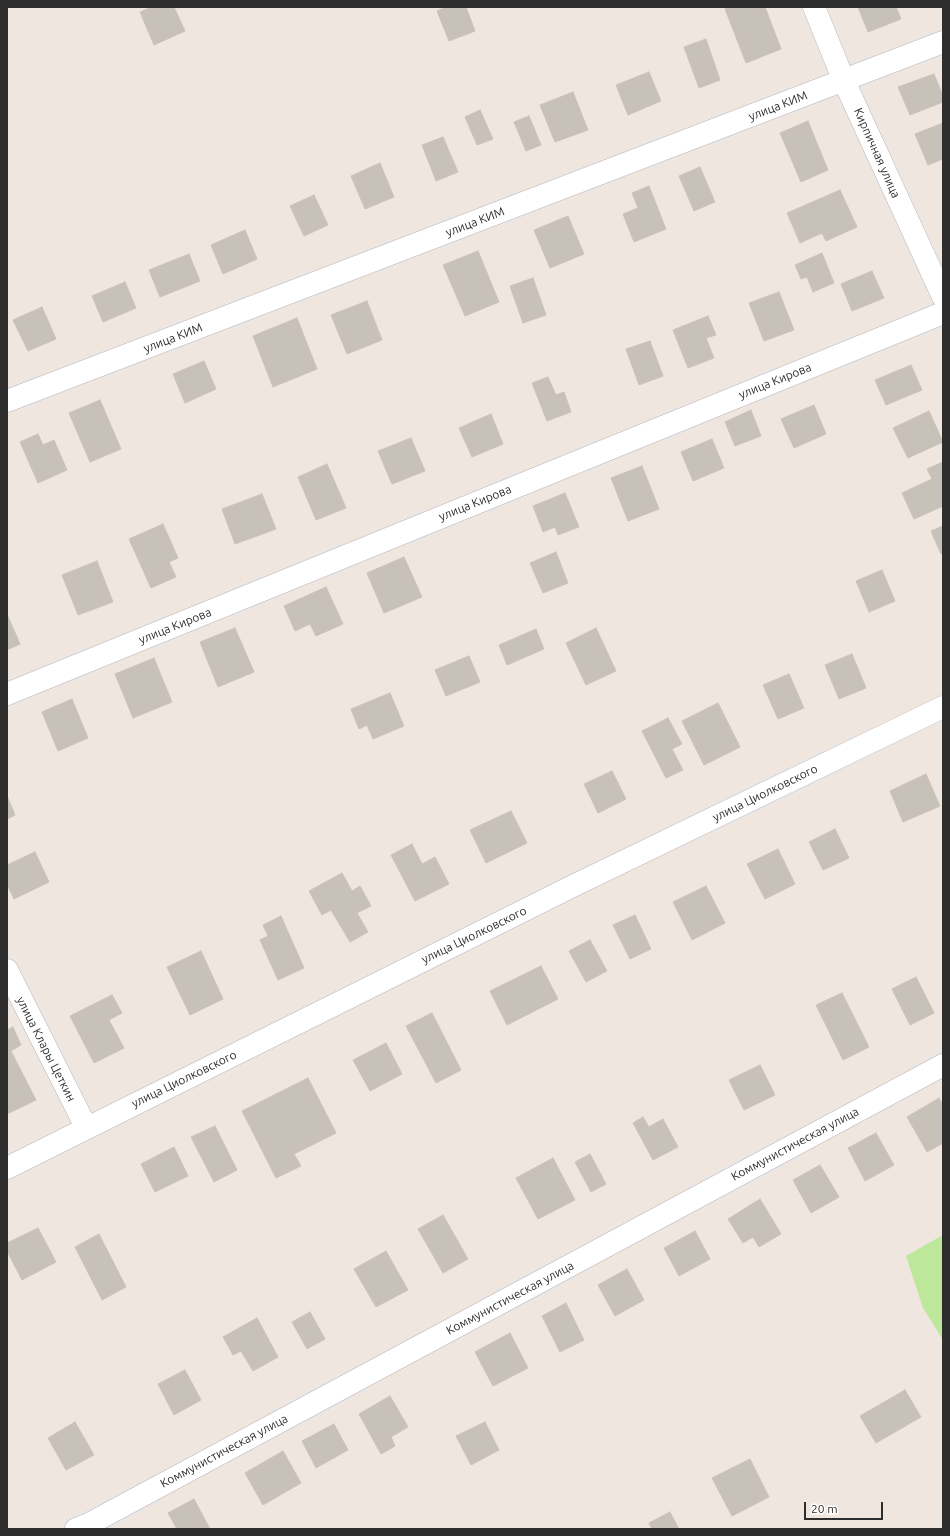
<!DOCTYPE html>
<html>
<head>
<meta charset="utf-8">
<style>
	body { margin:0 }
	#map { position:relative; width:950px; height:1536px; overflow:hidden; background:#efe6df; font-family:Ubuntu,sans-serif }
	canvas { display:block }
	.frame { position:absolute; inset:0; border:8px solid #2d2d2d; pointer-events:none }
	.scale { position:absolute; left:804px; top:1502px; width:79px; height:18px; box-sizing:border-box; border:2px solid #2d2d2d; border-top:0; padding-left:5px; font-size:12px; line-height:14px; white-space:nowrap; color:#2d2d2d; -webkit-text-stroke:3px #fff; paint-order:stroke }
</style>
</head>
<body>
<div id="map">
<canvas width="950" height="1536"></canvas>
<div class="frame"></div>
<div class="scale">20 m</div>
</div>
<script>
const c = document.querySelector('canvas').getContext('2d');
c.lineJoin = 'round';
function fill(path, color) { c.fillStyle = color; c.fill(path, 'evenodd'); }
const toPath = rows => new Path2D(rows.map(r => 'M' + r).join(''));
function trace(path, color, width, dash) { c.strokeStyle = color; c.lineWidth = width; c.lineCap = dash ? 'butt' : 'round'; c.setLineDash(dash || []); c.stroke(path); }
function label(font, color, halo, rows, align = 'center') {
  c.font = font + ' Ubuntu,sans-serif'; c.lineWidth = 3; c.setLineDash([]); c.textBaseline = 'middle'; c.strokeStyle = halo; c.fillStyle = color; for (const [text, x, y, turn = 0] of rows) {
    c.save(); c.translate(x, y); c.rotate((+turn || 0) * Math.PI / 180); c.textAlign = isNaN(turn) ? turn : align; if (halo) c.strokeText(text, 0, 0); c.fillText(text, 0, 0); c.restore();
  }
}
fill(toPath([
	[943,1235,943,1340,923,1308,906,1256]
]), '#bde79a');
const building = toPath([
	[152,7,174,7,185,31,154,45,140,12,152,7],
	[446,7,466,7,475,31,449,41,437,11,446,7],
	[729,7,765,7,781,49,746,63,725,9,729,7],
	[858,7,896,7,901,19,868,32,858,7],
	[706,39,720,80,699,88,684,47,706,39],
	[649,72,661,101,628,115,616,85,649,72],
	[934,74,943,96,943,102,910,115,898,87,934,74],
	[573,92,588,130,555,142,540,105,573,92],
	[480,110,493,139,477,145,465,117,480,110],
	[529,116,541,145,526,151,514,122,529,116],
	[808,121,828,170,801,182,780,133,808,121],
	[943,123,943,159,928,165,915,134,943,123],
	[443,137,458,172,436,181,422,145,443,137],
	[380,163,394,197,365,209,351,176,380,163],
	[700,167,715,202,694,211,679,176,700,167],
	[649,186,666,229,634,242,623,214,638,208,632,193,649,186],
	[840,190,857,227,826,241,822,233,800,243,787,213,840,190],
	[314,195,328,225,304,236,290,206,314,195],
	[568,216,584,254,550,268,534,230,568,216],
	[245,230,257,259,223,274,211,245,245,230],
	[478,251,499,302,465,316,443,265,478,251],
	[822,253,834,283,813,292,807,277,801,279,795,265,822,253],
	[189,254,200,281,160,297,149,270,189,254],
	[872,271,884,298,852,311,841,284,872,271],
	[533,278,546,315,523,323,510,286,533,278],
	[125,282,136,308,103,322,92,296,125,282],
	[779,292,794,330,764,341,749,303,779,292],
	[367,301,382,340,347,354,331,315,367,301],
	[42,307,56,339,28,351,13,320,42,307],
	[708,316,716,335,706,338,714,358,688,368,673,330,708,316],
	[297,318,317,369,273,387,253,336,297,318],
	[650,341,663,376,639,385,626,349,650,341],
	[204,361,216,389,185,403,173,374,204,361],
	[911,365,922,390,886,405,875,380,911,365],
	[548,377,556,395,564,392,571,412,547,421,532,383,548,377],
	[100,400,121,449,90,462,69,413,100,400],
	[814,405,826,434,794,448,781,419,814,405],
	[751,410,761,436,735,446,725,422,751,410],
	[929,411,943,442,908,458,893,428,929,411],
	[491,414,503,444,472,457,459,428,491,414],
	[38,434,43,445,54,440,67,470,38,483,20,442,38,434],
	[411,438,425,471,392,484,378,451,411,438],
	[712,439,724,468,693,481,681,452,712,439],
	[943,462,943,506,914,519,902,493,932,479,927,469,943,462],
	[327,464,346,508,316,520,298,477,327,464],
	[642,466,659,509,628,521,611,478,642,466],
	[565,493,579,527,558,535,555,527,543,532,533,506,565,493],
	[262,494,276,529,235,544,222,509,262,494],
	[163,524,178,558,169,562,176,577,151,588,129,539,163,524],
	[943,526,943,553,941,554,931,531,943,526],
	[556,552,568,583,543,593,530,563,556,552],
	[404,557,422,597,384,613,367,573,404,557],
	[97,561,113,602,78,615,62,575,97,561],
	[882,570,895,601,869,612,856,581,882,570],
	[326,587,343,624,316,636,310,624,295,631,284,606,326,587],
	[7,614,20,644,7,650,7,614],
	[235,628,254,672,218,687,200,642,235,628],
	[596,628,616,671,586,685,566,643,596,628],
	[536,629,544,649,507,665,499,645,536,629],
	[852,654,866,688,839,699,825,665,852,654],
	[469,656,480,682,446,696,435,670,469,656],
	[154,658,172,702,133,718,115,674,154,658],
	[789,674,804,708,778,719,763,685,789,674],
	[390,693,404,726,373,739,367,725,359,729,351,709,390,693],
	[72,699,88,738,58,751,42,712,72,699],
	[718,703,740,747,704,765,682,721,718,703],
	[668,718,682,744,672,749,683,770,666,778,642,731,668,718],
	[612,771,626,799,598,813,584,784,612,771],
	[926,774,940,806,903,822,890,791,926,774],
	[7,796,15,815,7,819,7,796],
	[511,811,527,843,486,863,470,830,511,811],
	[835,829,849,858,823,870,809,842,835,829],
	[412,844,422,864,435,857,449,884,415,901,391,855,412,844],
	[778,849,795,884,765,899,747,864,778,849],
	[35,852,49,882,14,899,7,884,7,865,35,852],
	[342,873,352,891,360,886,371,906,357,913,368,932,350,942,331,910,322,915,309,891,342,873],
	[706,886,725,923,692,940,673,902,706,886],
	[635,915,651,949,630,959,613,925,635,915],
	[281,916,304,968,278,980,260,940,268,936,263,925,281,916],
	[590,940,607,971,586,982,569,951,590,940],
	[201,951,223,999,190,1015,167,967,201,951],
	[541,966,558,999,507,1025,490,991,541,966],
	[916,977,934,1013,910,1025,892,989,916,977],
	[842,993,869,1047,843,1060,816,1005,842,993],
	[112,995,122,1013,109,1020,124,1048,94,1063,70,1016,112,995],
	[432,1013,461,1070,436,1083,406,1026,432,1013],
	[13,1027,21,1045,11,1051,36,1100,7,1114,7,1030,13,1027],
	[386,1043,402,1074,370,1091,353,1060,386,1043],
	[760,1065,775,1095,744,1110,729,1080,760,1065],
	[308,1078,336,1133,294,1154,301,1166,276,1178,242,1111,308,1078],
	[939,1098,943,1105,943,1143,927,1152,907,1117,939,1098],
	[643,1117,649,1127,663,1119,678,1147,653,1160,633,1123,643,1117],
	[215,1126,237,1170,214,1182,191,1137,215,1126],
	[876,1133,894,1165,865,1181,848,1148,876,1133],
	[174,1147,188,1176,155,1192,141,1164,174,1147],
	[590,1154,606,1184,591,1192,575,1162,590,1154],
	[553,1158,575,1200,538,1219,516,1178,553,1158],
	[820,1165,839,1197,811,1213,793,1180,820,1165],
	[760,1199,781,1234,759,1247,753,1237,743,1243,728,1219,760,1199],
	[443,1215,468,1259,443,1273,418,1229,443,1215],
	[38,1228,56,1262,22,1280,7,1251,7,1243,38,1228],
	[695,1231,710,1259,679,1276,664,1248,695,1231],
	[99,1234,126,1287,102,1300,75,1247,99,1234],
	[386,1251,408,1290,376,1307,354,1269,386,1251],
	[627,1269,644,1300,615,1316,598,1285,627,1269],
	[566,1303,584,1340,560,1352,542,1316,566,1303],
	[310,1312,325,1339,307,1349,292,1322,310,1312],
	[257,1318,278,1357,253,1371,241,1351,233,1355,223,1337,257,1318],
	[510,1333,528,1368,493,1386,475,1352,510,1333],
	[185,1370,201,1400,174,1415,158,1384,185,1370],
	[905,1390,921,1417,876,1443,860,1416,905,1390],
	[390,1396,408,1427,391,1437,395,1446,381,1454,359,1414,390,1396],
	[75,1422,94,1455,66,1470,48,1438,75,1422],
	[485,1422,499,1450,471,1465,456,1436,485,1422],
	[334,1424,348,1450,316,1468,302,1441,334,1424],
	[283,1451,301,1483,263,1505,245,1473,283,1451],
	[750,1459,769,1497,732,1516,712,1478,750,1459],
	[194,1499,210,1529,177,1529,168,1513,194,1499],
	[670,1512,679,1529,652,1529,649,1523,670,1512]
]);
fill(building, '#c8c1ba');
trace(building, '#cbc2b8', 1);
const street = toPath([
	[814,7,844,81,943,297],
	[7,401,943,42],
	[7,694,943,313],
	[7,970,86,1127],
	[7,1168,577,884,943,707],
	[76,1529,89,1524,943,1065]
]);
trace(street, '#b3b7c1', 23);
trace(street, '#fff', 22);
label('12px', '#2d2d2d', '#fff', [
	["улица КИМ",778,106,-21],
	["Кирпичная улица",877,153,66],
	["улица КИМ",475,222,-21],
	["улица КИМ",173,338,-21],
	["улица Кирова",775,381,-22],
	["улица Кирова",475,503,-22],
	["улица Кирова",175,626,-22],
	["улица Циолковского",765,793,-26],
	["улица Циолковского",474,935,-26],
	["улица Клары Цеткин",46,1049,63],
	["улица Циолковского",184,1079,-26],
	["Коммунистическая улица",795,1144,-28],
	["Коммунистическая улица",510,1298,-28],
	["Коммунистическая улица",224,1451,-28]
]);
</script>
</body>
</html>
